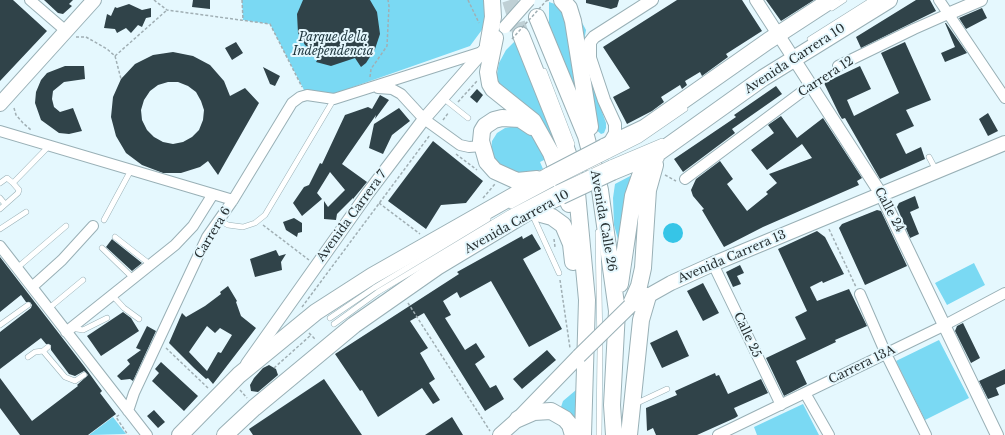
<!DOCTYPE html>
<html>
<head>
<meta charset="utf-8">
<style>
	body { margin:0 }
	canvas { display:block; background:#e5f8fe }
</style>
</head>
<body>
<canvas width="1005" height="435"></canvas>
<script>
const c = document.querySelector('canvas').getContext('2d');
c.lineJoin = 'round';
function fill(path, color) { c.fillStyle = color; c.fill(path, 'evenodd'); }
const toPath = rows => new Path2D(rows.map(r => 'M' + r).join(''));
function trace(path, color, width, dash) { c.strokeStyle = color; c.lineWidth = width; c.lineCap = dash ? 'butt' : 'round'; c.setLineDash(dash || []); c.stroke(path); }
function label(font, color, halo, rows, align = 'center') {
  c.font = font + ' "Libre Baskerville",serif'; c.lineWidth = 4; c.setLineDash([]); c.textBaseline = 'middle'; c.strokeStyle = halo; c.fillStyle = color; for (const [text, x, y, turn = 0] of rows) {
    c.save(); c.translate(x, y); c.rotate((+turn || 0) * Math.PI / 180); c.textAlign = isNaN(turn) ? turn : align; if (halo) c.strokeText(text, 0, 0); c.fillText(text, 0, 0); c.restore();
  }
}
fill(toPath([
	[242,0,487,0,487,23,470,46,333,94,304,90,270,24,243,20],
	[570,0,586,30,583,47,595,92,606,123,606,128,604,133,601,134,593,127],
	[549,2,564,7,583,106,549,28],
	[516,40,564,148,558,151,497,85,494,75,497,74,499,63,506,50],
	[516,126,530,131,550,157,540,162,543,169,528,175,511,173,496,162,491,151,492,141,497,133,505,128],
	[634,174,619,243,614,225,613,198,615,184],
	[974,263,985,285,947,305,935,283],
	[939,340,969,398,925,420,896,361],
	[576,390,575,424,560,410,563,401],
	[803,404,819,435,757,435,754,427],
	[113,417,126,434,89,435]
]), '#7ad9f3');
fill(toPath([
	'663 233a10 10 0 1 1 20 0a10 10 0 1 1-20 0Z'
]), '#36c5e7');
fill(toPath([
	[0,0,13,0,47,31,0,81],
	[44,0,73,0,69,4,72,6,63,14,58,13],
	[193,0,210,0,210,9,192,7],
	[303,0,370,0,377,12,380,34,375,49,366,63,361,67,355,58,331,66,316,62,319,57,305,45,298,33,297,14],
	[586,0,619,0,617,7,611,9,586,3],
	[677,0,742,0,762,31,726,54,728,57,702,76,700,72,685,81,687,85,682,89,680,85,661,97,664,102,652,111,627,124,613,97,630,88,603,47],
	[766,0,814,0,781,21],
	[916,0,930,0,936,11,861,48,856,37],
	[129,4,142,10,151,8,151,17,146,18,142,27,138,25,131,33,126,28,117,33,115,29,104,28,107,14,111,16,115,7,117,8],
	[982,8,987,18,966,29,959,18],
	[945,23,946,23,967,53,945,62,941,53,955,47],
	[236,42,243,53,232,60,225,48],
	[905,42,931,100,906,110,914,126,896,134,906,154,921,147,925,159,880,179,845,118,842,119,839,114,824,83,860,66,871,89,847,100,854,116,899,93,881,53],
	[173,52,193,56,210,65,224,81,230,96,245,88,259,103,218,175,208,161,200,167,181,173,163,173,142,165,126,153,116,136,111,117,113,97,121,79,135,64,153,55],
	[168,82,178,82,188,86,196,92,201,101,204,110,203,120,199,130,192,137,183,142,173,144,163,142,154,137,147,130,142,120,141,110,144,100,150,91,158,85],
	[65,66,84,66,85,79,64,82,53,91,52,99,54,107,60,112,73,108,82,131,69,134,59,133,41,120,35,103,36,92,41,80,47,73],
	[263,67,280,76,275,86,270,84],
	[776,86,782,94,732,129,735,133,683,172,674,159,736,117,734,115],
	[477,89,483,95,477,103,470,97],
	[380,95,389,100,375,119,376,115,342,164,367,182,353,199,353,198,337,214,336,220,324,219,324,201,328,207,345,190,330,172,317,193,322,199,302,216,293,203,304,187,309,185,320,163,322,164,345,115,368,107,372,109],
	[399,108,410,121,392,135,383,154,369,148,374,124],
	[988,113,998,131,988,136,979,119],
	[781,116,797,138,823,118,862,178,857,181,859,185,763,227,724,247,702,210,704,209,693,196,691,190,696,179,720,161,733,179,727,184,747,211,768,194,766,192,777,183,769,174,812,158,802,144,767,170,751,150,774,133,768,125],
	[433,141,483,181,466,203,441,205,426,229,388,201],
	[915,196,919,208,910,212,919,234,910,238,897,207,899,203],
	[877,210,881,211,907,266,865,285,839,228,842,224],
	[294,218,302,223,302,232,298,233,297,237,286,230,283,222],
	[817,231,825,237,844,274,823,283,822,281,810,287,817,301,849,289,867,326,835,340,836,342,796,361,807,384,784,396,766,358,806,339,795,317,807,311,778,249],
	[532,234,541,249,523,259,562,329,529,347,491,281,460,298,457,292,443,301,451,315,445,318,465,350,476,343,485,357,475,364,490,388,496,385,504,399,485,411,424,313,410,321,428,348,420,353,435,379,429,383,440,400,433,404,422,388,378,417,362,390,360,391,335,354,459,274,457,272,522,236,523,239],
	[112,239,113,240,142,263,132,271,106,247],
	[276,250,279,256,286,254,281,262,282,270,255,277,250,259],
	[0,257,84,366,102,391,100,393,116,414,88,435,20,435,0,408,0,378,32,421,78,386,77,385,88,375,84,371,75,376,69,374,51,350,51,345,46,344,41,338,0,369,0,332,31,308,32,305,30,302,26,302,21,295,0,312],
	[740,265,744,273,737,276,741,284,733,287,726,272],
	[703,283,719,313,703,321,687,291],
	[228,286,237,301,236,302,241,316,256,328,213,384,208,378,206,379,194,368,169,343,182,313,186,317,205,306,221,294,220,292],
	[207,326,215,333,220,328,232,335,221,353,218,352,207,371,189,352],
	[123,312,131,318,139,331,101,356,87,336],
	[963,323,980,358,971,363,955,331,957,326],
	[147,326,156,331,133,381,130,379,121,380,117,376,130,364,127,360,141,350,136,348],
	[677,330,689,356,662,368,650,343],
	[547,350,556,360,522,389,513,379],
	[161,362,198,396,184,411,152,381,159,373,155,369],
	[269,365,276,369,278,375,258,392,251,391,250,385,254,378,263,368],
	[1005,369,1005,384,996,388,999,395,988,399,979,381],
	[715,373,716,376,719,375,728,394,761,379,768,393,734,408,738,416,735,418,697,435,656,435,653,428,647,431,646,408,677,395,675,391],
	[324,379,362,435,253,435,249,429],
	[154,410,165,422,158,428,147,416],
	[452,417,463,435,425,435]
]), '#304349');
trace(toPath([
	[510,0,521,35]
]), '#bfd0d5', 16, [16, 8]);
const service = toPath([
	[832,8,844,0],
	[810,39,872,0],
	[544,71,572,144],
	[443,98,468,118],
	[608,156,640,140,685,109],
	[929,157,936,170],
	[610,163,662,141],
	[0,183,7,178,13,183,49,146],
	[0,198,5,204],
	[511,206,554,183],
	[0,209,18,193,19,190,13,183],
	[532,214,559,273],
	[104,220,131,170],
	[219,220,228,225,243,227,255,223,265,215,334,99],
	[0,229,26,212],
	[598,232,600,348,599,435],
	[115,237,151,265],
	[102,248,134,279],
	[17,268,66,226],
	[112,295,124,308,139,319],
	[48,309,83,280],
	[330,318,374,288,488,219],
	[334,324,378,292,509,213,557,188],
	[0,325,28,305],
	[71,328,83,330,107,318],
	[43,351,65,377,75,381,84,375],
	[28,357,35,352,43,351,48,347],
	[635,404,667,389]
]);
const minor = toPath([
	[30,0,66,31],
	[939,0,1005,98],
	[838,66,914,29,948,14],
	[378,88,392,89,401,94,424,119,460,145,469,147,482,146],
	[0,131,233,200],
	[685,179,811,85],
	[0,246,147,435],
	[713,264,781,405],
	[32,287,62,260,93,226],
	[860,294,886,354,926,435],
	[66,332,175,245,193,226,213,194],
	[805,393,829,435],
	[128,411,134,393,207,237,233,200,292,103,300,97,307,95,334,99,482,52],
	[718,435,941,327,1005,293]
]);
const tertiary = toPath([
	[756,0,881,194,997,435],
	[948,14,981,0],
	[608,145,615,133,615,124,604,100,590,58,590,42,594,37,652,0],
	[247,364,368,193,424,119,493,40]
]);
const secondary = toPath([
	[0,104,94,0],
	[639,301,671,283,713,264,1005,143],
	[500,435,518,419,579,356]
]);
const primary = toPath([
	[562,0,569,8,573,21,590,127],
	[537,17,586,136,600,190,617,311,612,405,614,435],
	[521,35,565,145,573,168,577,193,587,300,583,435],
	[495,38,488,72,490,84,493,89,533,121,551,153,569,204],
	[488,45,493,17,492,0],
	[532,127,520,119,502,118,494,120,485,126,482,131,481,141,487,162,495,171,517,181,537,179],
	[604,147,644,128,768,41,831,0],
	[612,172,658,153,763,78,889,0],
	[530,211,552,217,563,225,571,244,573,262],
	[620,284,633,196,640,176,656,157],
	[630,306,639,286,643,268,648,190,655,165],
	[518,419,534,412,551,411,565,419,570,425,573,435],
	[180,435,239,375,316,312,372,276,550,175],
	[225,435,254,408,354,325,437,267,530,211,561,196],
	[629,435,641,320,648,296]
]);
trace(service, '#99b0b6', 6);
trace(minor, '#99b0b6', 12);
trace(tertiary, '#99b0b6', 14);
trace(secondary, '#99b0b6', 16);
trace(primary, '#99b0b6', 18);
trace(toPath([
	[154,0,167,10,270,24,302,87],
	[242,0,243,20],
	[468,0,479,23],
	[546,1,549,0],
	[76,37,86,37,107,49,115,56,121,79],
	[115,56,167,10],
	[370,77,371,69,387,46,389,6,388,0],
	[819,79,830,71],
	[821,83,835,74],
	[458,102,477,81],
	[14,108,16,115,23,123,31,130],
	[443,120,449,112],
	[456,154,477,170],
	[665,175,676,181],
	[483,198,495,184],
	[379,203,420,234],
	[263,225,309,260],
	[829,229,856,287],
	[554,239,555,247],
	[560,280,570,348],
	[408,303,490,431],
	[302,307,430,135],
	[309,333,316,340],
	[166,348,208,388],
	[274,368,311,335],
	[240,390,247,398],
	[119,415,116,417,128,435]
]), '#a0afb4', 1.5, [3, 2]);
trace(service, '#fff', 5);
trace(minor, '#fff', 10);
trace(tertiary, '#fff', 12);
trace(secondary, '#fff', 14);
trace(primary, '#fff', 16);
const serviceBridge = toPath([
	[554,183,608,156],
	[557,188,610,163]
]);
const tertiaryBridge = toPath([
	[505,27,529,0]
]);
const secondaryBridge = toPath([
	[579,356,630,306]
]);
const primaryBridge = toPath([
	[550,175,604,147],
	[561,196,612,172]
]);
trace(serviceBridge, '#99b0b6', 6, []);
trace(tertiaryBridge, '#99b0b6', 14, []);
trace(secondaryBridge, '#99b0b6', 16, []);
trace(primaryBridge, '#99b0b6', 18, []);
trace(toPath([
	[512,39,546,1]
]), '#a0afb4', 1.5, [3, 2]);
trace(serviceBridge, '#fff', 5);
trace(tertiaryBridge, '#fff', 12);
trace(secondaryBridge, '#fff', 14);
trace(primaryBridge, '#fff', 16);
label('italic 12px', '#1c333a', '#e5f8fe', [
	["Parque de la",333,38],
	["Independencia",333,52]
]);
label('12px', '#262f31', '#e5f8fe', [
	["Avenida Carrera 10",795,59,-33],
	["Carrera 12",826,77,-33],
	["Calle 24",889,210,62],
	["Avenida Carrera 7",352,216,-54],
	["Avenida Calle 26",603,221,80],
	["Avenida Carrera 10",517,222,-29],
	["Carrera 6",213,233,-59],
	["Avenida Carrera 13",732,257,-23],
	["Calle 25",747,335,65],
	["Carrera 13A",862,365,-26]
]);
</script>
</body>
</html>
